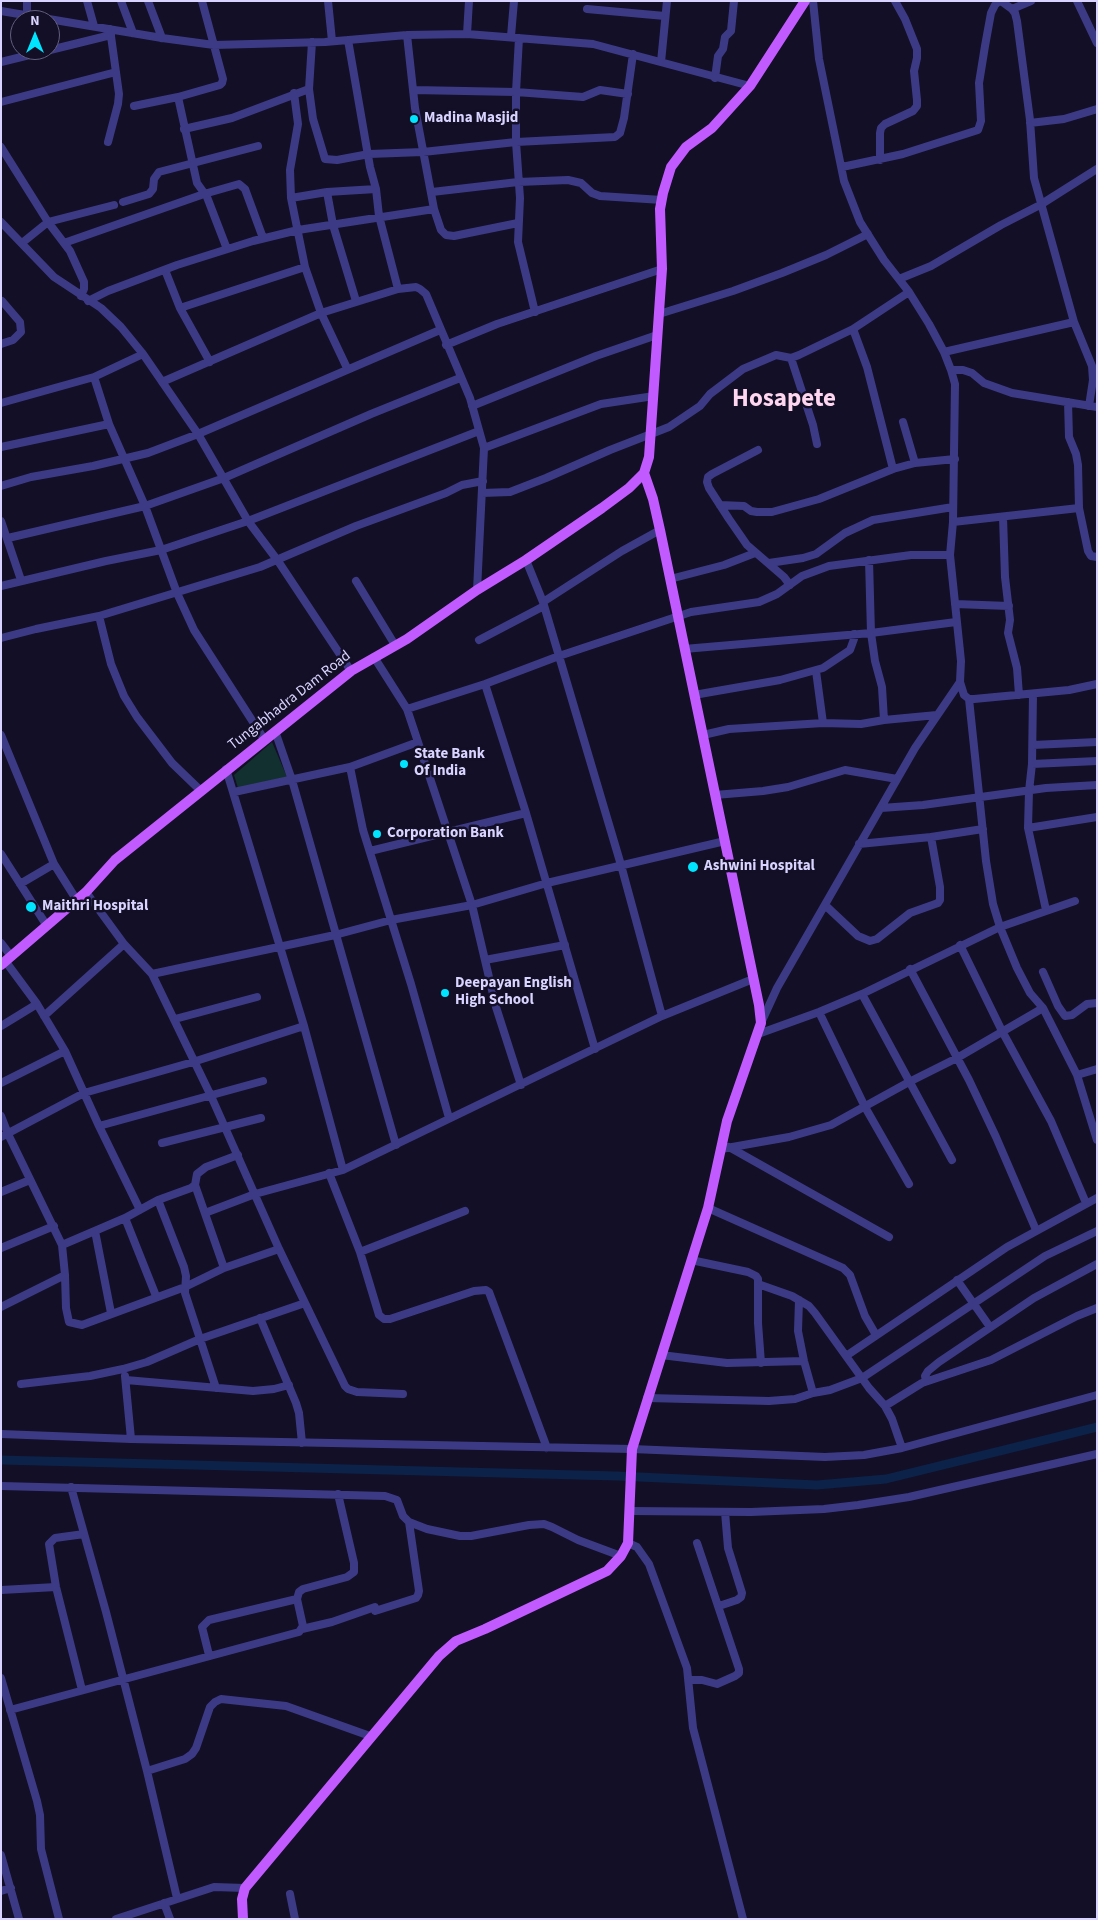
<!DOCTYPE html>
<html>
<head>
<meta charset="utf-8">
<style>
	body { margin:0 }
	#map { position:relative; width:1098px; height:1920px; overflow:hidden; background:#130f26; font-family:"Source Sans 3",sans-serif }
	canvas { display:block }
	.frame { position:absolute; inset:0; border:2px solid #d9d4ff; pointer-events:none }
	.north { position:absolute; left:10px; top:10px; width:50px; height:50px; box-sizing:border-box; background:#130f26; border:1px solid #625e7d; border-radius:50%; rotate:0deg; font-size:14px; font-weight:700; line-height:20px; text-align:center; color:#d9d4ff }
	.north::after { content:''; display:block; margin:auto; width:18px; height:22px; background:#00e5ff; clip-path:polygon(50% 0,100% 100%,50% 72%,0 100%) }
</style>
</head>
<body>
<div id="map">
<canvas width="1098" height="1920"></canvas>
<div class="frame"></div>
<div class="north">N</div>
</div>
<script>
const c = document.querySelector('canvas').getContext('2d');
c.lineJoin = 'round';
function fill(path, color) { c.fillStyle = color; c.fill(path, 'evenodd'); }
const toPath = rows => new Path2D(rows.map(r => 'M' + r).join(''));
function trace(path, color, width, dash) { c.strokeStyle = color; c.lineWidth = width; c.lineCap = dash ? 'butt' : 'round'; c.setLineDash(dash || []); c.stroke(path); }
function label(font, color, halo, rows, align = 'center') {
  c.font = font + ' "Source Sans 3",sans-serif'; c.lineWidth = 5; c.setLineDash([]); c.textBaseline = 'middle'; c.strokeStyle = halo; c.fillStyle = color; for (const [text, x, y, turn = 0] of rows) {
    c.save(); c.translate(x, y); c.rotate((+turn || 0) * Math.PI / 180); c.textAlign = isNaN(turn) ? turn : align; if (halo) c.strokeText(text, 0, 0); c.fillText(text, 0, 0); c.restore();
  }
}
fill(toPath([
	[272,742,287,777,238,788,234,775]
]), '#12302f');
trace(toPath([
	[1,1460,617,1476,817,1485,886,1479,1097,1427]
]), '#0c2248', 9);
trace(toPath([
	[87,1,94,26],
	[121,1,133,33],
	[148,1,162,38],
	[328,1,332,41],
	[813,1,819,59,844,181,860,222,884,260,909,292,929,324,944,352,951,370,963,370,972,373,984,383,1012,393,1097,407],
	[1001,1,1012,9,1015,13,1017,21,1030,120,1034,178,1074,322,1092,366,1093,380,1089,406],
	[1077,1,1097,43],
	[587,9,665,16],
	[1012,9,1031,1],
	[1,11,162,38,214,45,325,42,407,35,467,34,593,44,750,86],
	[27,14,27,1],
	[467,34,469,1],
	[407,35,415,108,434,209,441,230,446,235,454,236,518,223],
	[511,36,514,1],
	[519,38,516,92,516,142,520,198,518,242,535,312],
	[348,40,370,167,376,189,379,216,398,289],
	[312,42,309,89,313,119,325,159,337,160,369,154,423,152,516,142,615,137,620,133,624,118,633,54],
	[50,50,111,35],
	[1,62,50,50],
	[661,62,667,1],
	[715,78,718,56,723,49,725,37,731,31,734,1],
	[413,90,516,92,583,97,600,90,628,94],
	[294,93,298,124,290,170,291,198,305,267,321,313,347,368],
	[178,97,197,183,207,197,227,249],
	[1,102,116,72],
	[134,106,178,97,220,85,222,83,223,79,202,1],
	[1030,123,1064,119,1097,109],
	[184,129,232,118,309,89],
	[108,142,118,104,119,94,110,29],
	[1,147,48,222,70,251,84,282,84,289,81,296],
	[880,160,880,133,881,128,885,124,913,111,917,106,917,100,914,71,917,58,917,49,905,19,895,1],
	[842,167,903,154,978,130,981,121,979,83,985,46,991,13,995,5,999,1],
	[327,192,333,225,356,301],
	[432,192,518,182,568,180,581,183,592,193,600,196,662,200],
	[291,198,327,192,376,189],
	[123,202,149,194,153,189,154,179,159,172,258,146],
	[1,222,54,277,101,308,121,327,143,354,198,434,248,521,278,561,351,671],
	[22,243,48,222,114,205],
	[64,243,204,194,239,184,245,189,263,238],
	[165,270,180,308,210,362],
	[899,279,931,266,1001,225,1040,205,1097,169],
	[88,301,108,291,177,265,253,241,298,230,434,209],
	[180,308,305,267],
	[659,314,733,291,782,273,826,255,868,234],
	[853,329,867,367,893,469],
	[1,344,13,340,21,332,20,322,2,301],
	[446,345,497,324,662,269],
	[944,352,1074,322],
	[791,358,813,425,817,444],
	[162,382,321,313,398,289,416,287,420,289,426,294,470,398,484,448,477,590],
	[1068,402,1069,437,1076,454,1078,465,1079,508,1088,551,1091,556,1097,557],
	[1,403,94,377,143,354],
	[472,406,596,356,657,335],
	[903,422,915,463],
	[109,424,145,506,177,593,194,630,264,739],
	[1,447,109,424,94,377],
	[484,448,601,404,654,396],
	[758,450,712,474,708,477,707,482,709,488,729,519,747,545,784,577,790,585],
	[1,486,31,477,93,466,148,453,198,434,440,330],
	[482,493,510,492,546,478,610,450,669,427,700,406,710,394,743,369,776,355,791,358,799,355,853,329,909,292],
	[720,505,744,506,751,511,757,512,772,512,819,499,893,469,915,463,955,459],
	[1003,517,1005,577,1010,620,1008,633,1017,668,1019,695],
	[1,521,21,580],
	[953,522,1079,508],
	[8,538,145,506,224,478,371,414,460,378],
	[526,560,543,602,559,656,621,865,662,1016],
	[869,560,871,633,875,661,882,687,884,720],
	[769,563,803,558,816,554,845,533,873,520,953,507],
	[670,579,724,565,755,553],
	[356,581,395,645],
	[1,586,106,561,161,550,248,521,479,431],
	[543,602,622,551,660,530],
	[955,604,1009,606],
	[99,616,111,664,124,696,137,717,172,763,200,790],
	[1,638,36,629,99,616,260,567,356,526,446,493,462,485,483,481],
	[479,640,544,606],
	[684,649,871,633,956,622],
	[374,657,407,709,418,742,472,905,496,1007,521,1085],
	[816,671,823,723],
	[960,682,964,695,969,699,974,699,1069,690,1097,684],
	[485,684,526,813,595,1049],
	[1033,694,1032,764,1029,791,1028,828,1046,910],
	[694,695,780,680,823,668,850,650,854,639,854,634],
	[969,699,986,861,993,904,1000,927,1017,968,1030,993,1043,1008,1077,1075,1097,1140],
	[407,709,485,684,559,656,691,612,759,602,777,594,802,576,829,566,911,555,950,555],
	[275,731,292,780,396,1145],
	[1,735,54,864,76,899],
	[703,735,729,729,823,723,861,724,884,720,937,715],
	[418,742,350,767,363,830,411,984,449,1118],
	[1033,745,1097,742],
	[1032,764,1097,761],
	[226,769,304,1026,343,1170],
	[234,792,350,767],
	[715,795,763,791,788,787,845,770,897,779],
	[881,808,923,805,1046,788,1097,785],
	[1028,828,1097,817],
	[859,844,931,837,983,829],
	[370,851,526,813],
	[1,854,47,926],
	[20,884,54,864],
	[86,892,124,944,152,974,211,1096,279,1249,345,1386,348,1389,357,1392,403,1394],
	[825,905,858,936,870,941,877,939,910,913,938,903,940,900,940,887,931,837],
	[1,943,11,956],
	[960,945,1002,1031,1051,1121,1086,1203],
	[485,960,565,945],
	[6,962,37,1004,65,1051,99,1126,140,1210],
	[910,969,969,1080,996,1137,1036,1230],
	[1043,972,1058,1006,1065,1016,1072,1015,1087,1004,1097,1003],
	[152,974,335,935,391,920,472,905,547,883,725,841],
	[862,994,952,1160],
	[819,1012,865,1107,909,1184],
	[44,1016,124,944],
	[175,1019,257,997],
	[761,1023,777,988,915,748,960,682,961,661,950,555,953,522,955,384,951,370],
	[1,1026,37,1004],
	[758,1034,819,1012,862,994,1000,927,1075,901],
	[1077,1075,1097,1069],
	[1,1083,65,1051],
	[1,1116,8,1134,62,1245,65,1275,66,1308,69,1322,82,1325,185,1287,224,1268,279,1249],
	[99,1126,263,1081],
	[1,1137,84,1093,193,1062,304,1026],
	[162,1143,261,1118],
	[729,1147,889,1237],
	[721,1149,789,1137,831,1125,909,1082,957,1058,1043,1008],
	[329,1173,360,1252,379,1315,384,1319,390,1319,474,1291,486,1290,489,1292,547,1448],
	[195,1185,224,1268],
	[1,1192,30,1180],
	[158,1200,191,1188,195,1185,197,1174,206,1167,238,1155],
	[708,1208,843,1268,850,1275,865,1316,876,1335],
	[205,1213,255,1194,343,1170,662,1016,753,979],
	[125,1218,156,1296],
	[95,1231,111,1313],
	[62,1245,125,1218,158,1200,184,1267,186,1276,185,1293,216,1388],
	[1,1248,54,1226],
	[360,1252,465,1211],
	[691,1260,748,1272,756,1276,758,1279,758,1323,761,1363],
	[957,1280,990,1327],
	[758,1284,792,1296,809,1306,815,1313,869,1388,885,1406,892,1419,902,1448],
	[799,1300,798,1331,804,1361,813,1393],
	[1,1307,65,1275],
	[260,1318,296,1403,299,1413,302,1443],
	[661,1355,727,1363,804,1361],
	[846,1356,1007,1247,1097,1198],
	[125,1376,131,1439],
	[126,1380,253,1391,274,1389,289,1385],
	[926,1381,925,1376,928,1371,939,1362,1034,1298,1097,1264],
	[21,1384,90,1376,123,1369,147,1362,200,1339,305,1303],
	[647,1398,769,1401,795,1399,813,1393,830,1390,862,1378,1045,1256,1097,1231],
	[885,1406,922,1383,991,1360,1077,1316,1097,1308],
	[1,1434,131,1439,632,1449,825,1457,864,1455,902,1448,1097,1395],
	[1,1486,385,1496,397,1500,403,1516,409,1522,427,1529,460,1536,471,1536,529,1525,544,1524,552,1527,578,1540,621,1556],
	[71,1487,106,1612,147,1771,177,1898],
	[630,1511,751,1512,824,1509,858,1505,909,1497,1097,1454],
	[628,1543,637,1547,649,1564,687,1668,693,1728,743,1919],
	[1,1590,56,1587],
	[719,1606,737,1600,741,1597,742,1593,728,1548,725,1512],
	[375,1611,416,1598,418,1595,419,1591,409,1522],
	[302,1629,332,1622,375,1607],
	[209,1655,202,1627,209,1620,297,1599],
	[1,1678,37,1801,40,1815,41,1849,59,1919],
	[689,1680,702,1680,717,1684,735,1676,739,1673,739,1669,697,1543],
	[82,1690,56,1587,49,1544,55,1538,84,1534],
	[10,1710,299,1632,303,1626,297,1599,299,1592,303,1589,347,1577,354,1572,354,1563,338,1494],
	[147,1771,185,1759,192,1754,196,1748,210,1707,215,1702,221,1699,286,1706,370,1736],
	[1,1855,19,1919],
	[1,1891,11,1888],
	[290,1894,295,1919],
	[164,1903,170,1919],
	[116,1919,214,1887,245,1888]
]), '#3d3a85', 8);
trace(toPath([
	[1,965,86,892,115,860,351,671,407,639,477,590,526,560,602,508,629,488,644,473],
	[243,1919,242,1899,245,1888,439,1656,456,1641,485,1629,607,1571,621,1556,628,1543,632,1449,708,1208,727,1121,761,1023,759,1005,660,530,653,499,644,473,649,457,662,269,660,209,663,193,671,167,686,147,712,128,750,86,805,1]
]), '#c25bff', 10);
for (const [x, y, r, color] of [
	[414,119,5,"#00e5ff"],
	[404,764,5,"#00e5ff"],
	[377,834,5,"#00e5ff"],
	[693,867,6,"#00e5ff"],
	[31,907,6,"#00e5ff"],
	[445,993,5,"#00e5ff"]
]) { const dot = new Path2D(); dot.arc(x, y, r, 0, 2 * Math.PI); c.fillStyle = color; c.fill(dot); trace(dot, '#130f26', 2); }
label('bold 15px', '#d9d4ff', '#130f26', [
	["Madina Masjid",424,119],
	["State Bank",414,755],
	["Of India",414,772],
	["Corporation Bank",387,834],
	["Ashwini Hospital",704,867],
	["Maithri Hospital",42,907],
	["Deepayan English",455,984],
	["High School",455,1001]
], 'left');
label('15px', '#d9d4ff', '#130f26', [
	["Tungabhadra Dam Road",290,701,-38]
]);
label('bold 25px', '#ffd6f0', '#130f26', [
	["Hosapete",784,401]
]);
</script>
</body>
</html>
